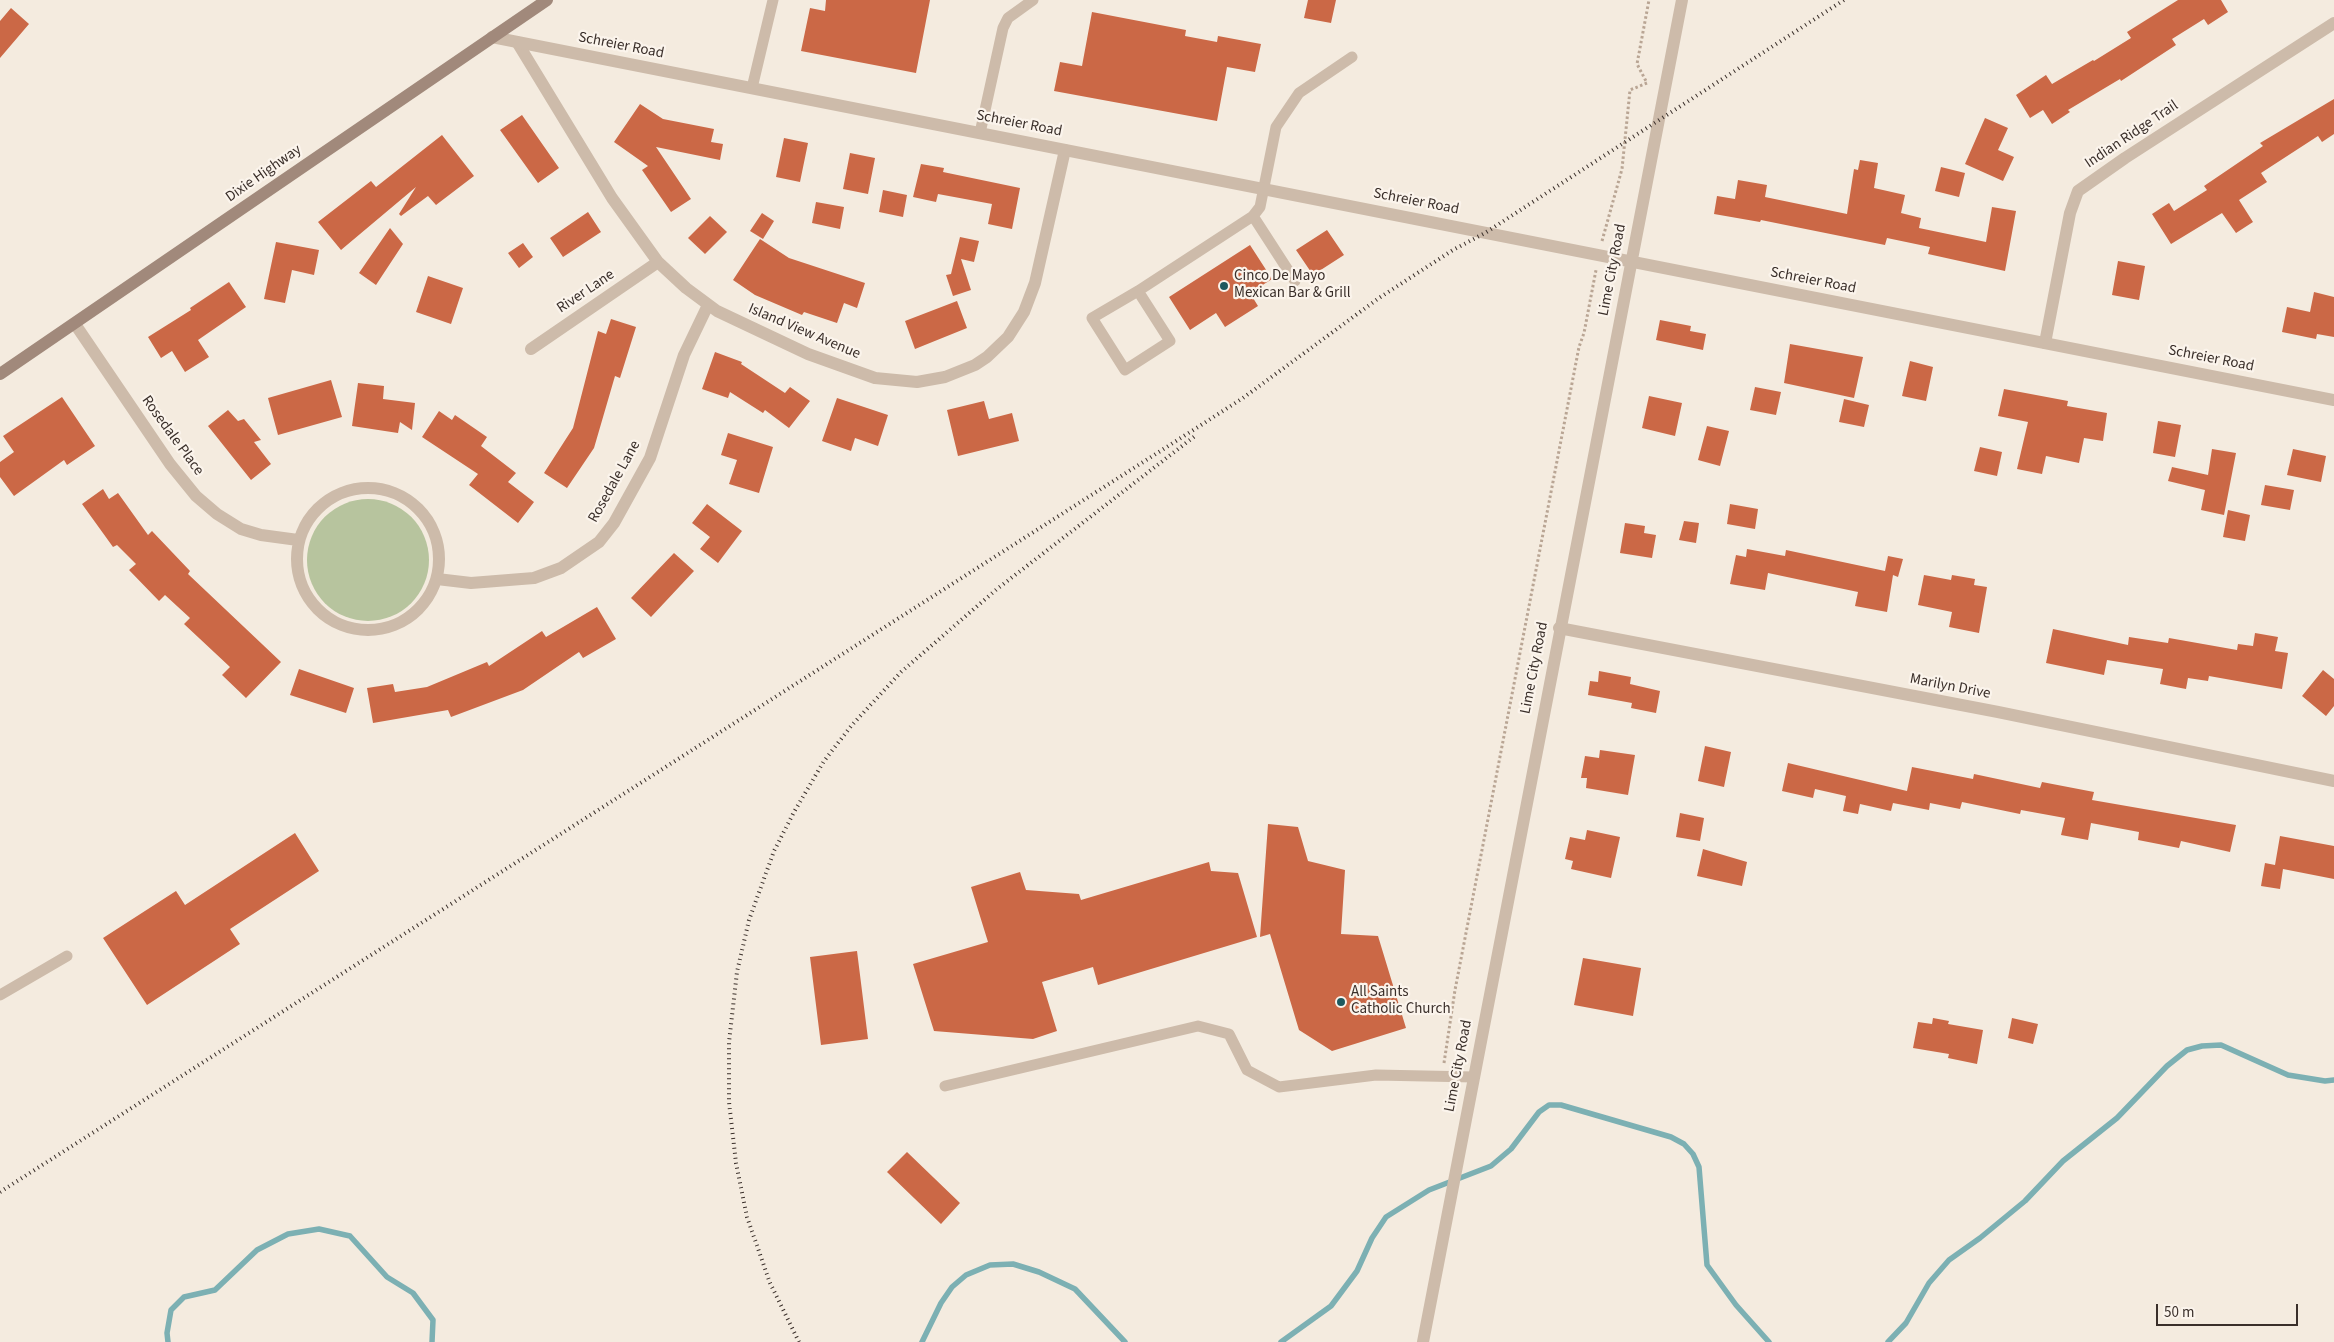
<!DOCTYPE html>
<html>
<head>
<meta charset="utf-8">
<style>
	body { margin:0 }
	#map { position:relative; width:2334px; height:1342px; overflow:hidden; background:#f4ebdf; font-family:"Source Sans 3",sans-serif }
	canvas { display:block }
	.scale { position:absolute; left:2156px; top:1304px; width:142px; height:22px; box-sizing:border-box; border:2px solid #3a2f2a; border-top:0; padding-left:6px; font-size:15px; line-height:18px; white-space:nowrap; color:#3a2f2a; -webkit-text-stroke:4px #fbf4ec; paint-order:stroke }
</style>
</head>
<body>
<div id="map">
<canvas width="2334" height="1342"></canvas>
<div class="scale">50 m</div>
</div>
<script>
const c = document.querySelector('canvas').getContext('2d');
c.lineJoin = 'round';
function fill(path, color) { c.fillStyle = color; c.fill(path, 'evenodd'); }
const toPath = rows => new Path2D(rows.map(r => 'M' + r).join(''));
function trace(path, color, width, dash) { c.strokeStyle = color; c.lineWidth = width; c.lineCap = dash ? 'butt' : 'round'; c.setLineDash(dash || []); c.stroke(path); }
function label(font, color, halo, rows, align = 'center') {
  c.font = font + ' "Source Sans 3",sans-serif'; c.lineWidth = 4.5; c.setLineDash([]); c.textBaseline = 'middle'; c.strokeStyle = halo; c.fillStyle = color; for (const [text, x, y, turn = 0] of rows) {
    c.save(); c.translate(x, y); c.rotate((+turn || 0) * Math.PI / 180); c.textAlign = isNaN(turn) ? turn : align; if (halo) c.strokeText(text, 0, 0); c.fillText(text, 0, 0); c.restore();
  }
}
fill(toPath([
	'307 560a61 61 0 1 1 122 0a61 61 0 1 1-122 0Z'
]), '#b7c49e');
trace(toPath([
	[168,1342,167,1333,171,1310,184,1297,215,1290,257,1250,288,1234,319,1229,350,1236,387,1277,413,1293,433,1320,432,1342],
	[922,1342,941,1303,952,1287,966,1275,990,1265,1013,1264,1039,1272,1075,1289,1125,1342],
	[1281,1342,1331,1306,1357,1271,1372,1238,1386,1217,1429,1190,1491,1166,1511,1149,1539,1112,1549,1105,1561,1105,1671,1137,1684,1144,1693,1154,1699,1167,1707,1265,1736,1305,1769,1342],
	[1888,1342,1906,1323,1929,1283,1949,1260,1980,1238,2025,1201,2063,1161,2117,1118,2167,1066,2187,1050,2202,1046,2221,1045,2288,1075,2325,1081,2334,1080]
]), '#7cb0b3', 5.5);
fill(toPath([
	[826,0,930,0,916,73,801,51,810,8,825,11],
	[1308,0,1336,0,1331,23,1304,18],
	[2178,0,2221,0,2228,12,2208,25,2204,19,2172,39,2176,45,2121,81,2120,79,2068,110,2070,112,2052,124,2043,110,2030,118,2016,95,2046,75,2052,84,2093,60,2094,61,2131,38,2127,32],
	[11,8,29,24,0,58,0,21],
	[1092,12,1186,30,1185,36,1217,42,1218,36,1261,44,1255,72,1227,67,1217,121,1054,91,1060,62,1082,66],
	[2334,99,2334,134,2322,142,2318,136,2261,173,2267,182,2239,200,2253,222,2236,233,2222,213,2171,244,2152,214,2169,203,2174,211,2207,190,2204,186,2263,146,2260,143],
	[640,104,663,119,714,129,711,142,723,144,720,160,656,147,691,199,671,212,642,170,648,166,614,142],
	[522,115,559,168,538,183,500,130],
	[1985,118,2008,128,1998,150,2014,157,2003,181,1965,164],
	[442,135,474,176,436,205,428,196,401,216,399,214,416,187,341,250,318,222,371,181,376,187],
	[784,138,808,143,800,182,776,177],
	[850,153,875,158,868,194,843,189],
	[1860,160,1878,163,1874,188,1905,195,1901,213,1921,218,1919,228,1986,242,1992,207,2016,211,2005,271,1928,254,1930,247,1887,238,1885,245,1761,220,1760,222,1714,214,1717,196,1735,199,1738,180,1767,185,1765,197,1847,214,1854,169,1858,170],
	[921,164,944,168,943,172,1020,188,1012,229,988,224,992,204,938,194,936,202,913,197],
	[1941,167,1965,173,1959,197,1935,191],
	[883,190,907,195,903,217,879,212],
	[816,202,844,207,840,229,812,223],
	[588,212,601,232,563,257,550,238],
	[762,213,774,221,763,239,750,231],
	[710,216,727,232,705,254,688,238],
	[390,228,403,244,376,285,359,273],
	[1327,230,1344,255,1313,275,1296,250],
	[960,237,979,241,974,262,961,259,971,290,953,296,946,275,951,274],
	[760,239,789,258,865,283,857,308,844,303,837,323,804,312,802,315,755,295,733,280],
	[276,242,319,250,314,275,292,270,285,303,264,299],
	[523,243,533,257,519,268,508,253],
	[1250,245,1272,279,1250,293,1258,306,1225,327,1216,313,1190,330,1169,297],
	[2118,261,2145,266,2139,300,2112,295],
	[428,276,463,288,451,324,416,312],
	[229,282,246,307,198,340,209,357,185,372,172,351,161,358,148,337,191,310,190,308],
	[2314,292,2334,297,2334,337,2317,334,2316,339,2282,332,2287,307,2310,312],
	[957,301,967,328,915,349,905,321],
	[611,319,636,327,620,378,615,376,594,448,567,488,544,473,573,428,598,331,606,334],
	[1660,320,1691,326,1690,331,1706,334,1703,350,1656,340],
	[1790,344,1863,357,1854,398,1784,383],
	[715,352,742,362,741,364,785,393,790,387,810,401,789,428,765,410,763,413,730,392,728,398,702,389],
	[1910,361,1933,367,1926,401,1902,396],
	[331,380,342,417,278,435,268,398],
	[358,383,384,386,383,399,415,403,412,430,400,422,398,433,352,426],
	[1755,387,1781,392,1776,415,1750,410],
	[2004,389,2068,401,2067,406,2107,413,2103,441,2084,438,2079,463,2046,456,2042,474,2017,469,2028,422,1998,416],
	[1649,396,1682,403,1675,436,1642,428],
	[62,397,95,446,67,465,64,460,14,496,0,477,0,462,14,452,3,436],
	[837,398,888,415,878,446,855,438,851,451,822,441],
	[1844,399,1869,405,1864,427,1839,422],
	[984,401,989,419,1012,413,1019,441,958,456,947,410],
	[228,410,238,421,244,419,261,440,254,442,271,464,251,480,208,426],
	[439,411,452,420,455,415,487,437,481,446,516,473,508,482,534,502,518,523,469,485,478,474,422,437],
	[2158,421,2181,425,2175,457,2153,453],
	[1707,426,1729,431,1720,466,1698,460],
	[728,433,773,447,759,493,729,484,737,460,721,455],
	[1980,447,2002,452,1997,476,1974,471],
	[2212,449,2236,453,2224,515,2201,510,2205,490,2168,481,2172,467,2208,475],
	[2293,449,2326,456,2321,482,2287,475],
	[2265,485,2294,490,2290,510,2261,505],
	[103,489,109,499,118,493,148,535,152,531,190,571,188,574,281,662,246,698,222,675,230,667,184,624,190,618,165,595,159,601,129,570,136,564,117,545,113,547,82,504],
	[707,504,742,531,718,563,700,549,710,537,692,523],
	[1730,504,1758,509,1755,529,1727,524],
	[2228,510,2250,515,2245,541,2223,537],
	[1684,521,1699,523,1696,543,1679,540],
	[1625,523,1645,526,1644,533,1656,535,1652,558,1620,553],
	[1747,549,1785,556,1786,550,1885,571,1888,556,1903,559,1898,577,1893,575,1887,612,1855,606,1858,592,1768,573,1765,590,1730,584,1736,555,1746,557],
	[674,553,694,571,651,617,631,598],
	[1924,575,1951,580,1952,575,1975,579,1974,585,1987,587,1979,633,1949,627,1952,612,1918,605],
	[597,607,616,639,583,658,579,652,523,690,451,717,448,710,373,723,367,688,393,684,395,692,427,687,487,662,489,666,542,631,546,637],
	[2053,629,2128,645,2129,637,2168,643,2169,638,2237,650,2238,644,2253,646,2255,633,2278,637,2275,651,2288,653,2282,689,2209,676,2208,681,2188,678,2186,689,2160,684,2163,669,2107,660,2104,675,2046,663],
	[299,669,354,688,346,713,290,695],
	[2323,670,2334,679,2334,706,2326,716,2302,696],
	[1599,671,1631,677,1630,684,1660,691,1656,713,1631,708,1632,703,1588,695,1590,681,1598,682],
	[1705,746,1731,752,1724,787,1698,781],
	[1600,750,1635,755,1628,795,1586,788,1587,778,1581,778,1585,756,1599,758],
	[1788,763,1907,791,1912,767,1973,779,1974,774,2040,788,2042,782,2094,792,2092,800,2236,825,2230,852,2181,841,2179,848,2138,840,2139,832,2091,823,2088,840,2061,835,2065,818,2021,810,2020,814,1962,802,1960,809,1930,803,1929,810,1893,803,1891,811,1860,804,1858,814,1843,811,1846,796,1815,789,1813,798,1782,791],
	[1680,813,1704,818,1700,841,1676,837],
	[1268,824,1298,827,1308,861,1345,870,1341,934,1378,936,1406,1028,1332,1051,1299,1030,1270,934,1260,937],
	[1587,830,1620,837,1611,878,1571,869,1573,861,1565,859,1570,837,1585,840],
	[295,833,319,871,230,929,240,944,147,1005,103,938,176,891,185,905],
	[2280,836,2334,846,2334,879,2283,869,2280,889,2261,886,2265,863,2275,865],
	[1703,849,1747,862,1742,886,1697,876],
	[1209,862,1211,871,1238,873,1257,937,1098,985,1093,967,1042,982,1057,1031,1033,1039,934,1031,913,964,988,942,971,887,1020,872,1026,890,1079,894,1081,900],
	[857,951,868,1039,821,1045,810,957],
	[1583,958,1641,968,1633,1016,1574,1005],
	[1933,1018,1949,1021,1948,1024,1983,1030,1977,1064,1948,1058,1949,1054,1913,1048,1918,1022,1932,1024],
	[2012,1018,2038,1024,2033,1044,2008,1038],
	[907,1152,960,1203,941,1224,887,1172]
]), '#cb6846');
trace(toPath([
	[1602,241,1622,169,1630,90,1647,83,1637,64,1649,0],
	[1444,1063,1455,990,1579,347,1584,333,1596,270]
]), '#b9a594', 3, [2.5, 2.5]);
trace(toPath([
	[752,88,773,0],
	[980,133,1003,28,1008,18,1033,0],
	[1253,216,1295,281],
	[1138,291,1170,341,1125,370,1092,318,1138,291,1253,216,1260,207,1276,127,1299,93,1352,57],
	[0,995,67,956],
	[945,1086,1198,1026,1229,1034,1247,1070,1279,1087,1376,1075,1474,1077]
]), '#cdbbaa', 11);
trace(toPath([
	[517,42,612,198,658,262,686,288,717,311,808,354,875,378,917,382,945,377,975,365,987,357,1008,337,1024,312,1035,283,1065,150],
	[75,324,170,464,196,496,217,514,241,529,261,535,298,540],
	[2045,343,2070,213,2078,191,2125,158,2334,23],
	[531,349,658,262],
	'297 559a71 71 0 1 1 142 0a71 71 0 1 1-142 0Z',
	[437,579,471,583,534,578,561,568,599,542,614,523,650,458,684,355,708,305],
	[1559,628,1998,712,2334,781]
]), '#cdbbaa', 12);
trace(toPath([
	[492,37,2334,400],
	[1423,1342,1682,0]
]), '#cdbbaa', 12);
trace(toPath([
	[0,374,547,0]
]), '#a1897b', 12);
trace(toPath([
	[0,1192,1198,427,1243,398,1379,298,1453,250,1485,233,1844,0],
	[799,1342,770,1283,747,1217,736,1163,729,1102,729,1042,737,972,749,920,774,851,794,812,824,761,852,725,901,672,997,589,1195,436]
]), '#3a2f2a', 4, [1, 4]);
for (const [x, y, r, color] of [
	[1224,286,5,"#1d595f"],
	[1341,1002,5,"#1d595f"]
]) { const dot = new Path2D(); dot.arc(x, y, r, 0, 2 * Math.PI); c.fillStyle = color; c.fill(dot); trace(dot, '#fbf4ec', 2); }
label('15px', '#3a2f2a', '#fbf4ec', [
	["Schreier Road",621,46,11],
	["Schreier Road",1019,124,11],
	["Indian Ridge Trail",2132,135,-34],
	["Dixie Highway",264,174,-35],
	["Schreier Road",1416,202,11],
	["Lime City Road",1613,270,-79],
	["Schreier Road",1813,281,11],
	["River Lane",586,292,-34],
	["Island View Avenue",804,332,23],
	["Schreier Road",2211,359,11],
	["Rosedale Place",172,436,54],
	["Rosedale Lane",615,482,-61],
	["Lime City Road",1535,668,-79],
	["Marilyn Drive",1950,687,11],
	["Lime City Road",1459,1066,-79]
]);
label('15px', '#3a2f2a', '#fbf4ec', [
	["Cinco De Mayo",1234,277],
	["Mexican Bar & Grill",1234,294],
	["All Saints",1351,993],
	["Catholic Church",1351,1010]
], 'left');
</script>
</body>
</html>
